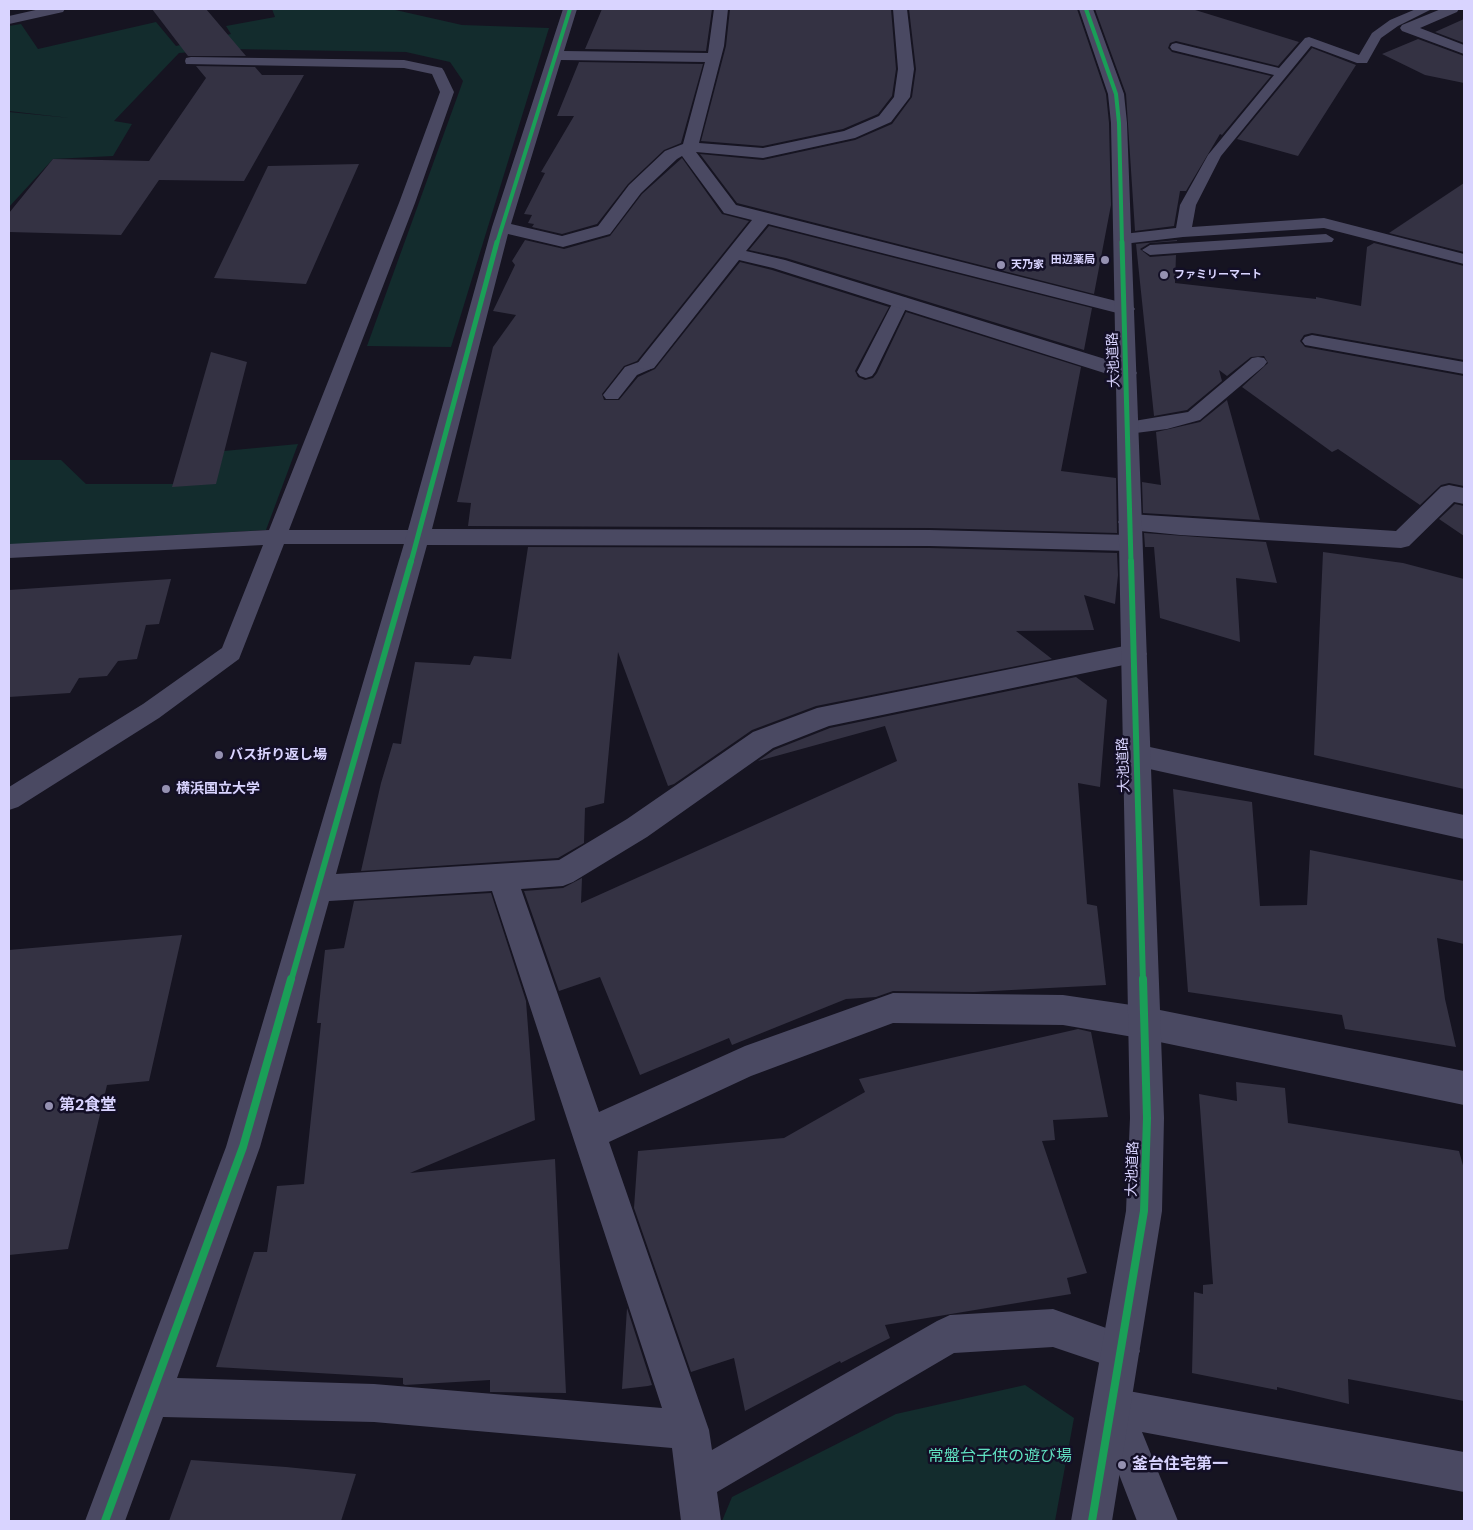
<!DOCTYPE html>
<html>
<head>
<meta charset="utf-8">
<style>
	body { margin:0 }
	#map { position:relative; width:1473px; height:1530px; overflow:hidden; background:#161421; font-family:"DM Sans",sans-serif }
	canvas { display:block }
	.frame { position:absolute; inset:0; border:10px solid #d9d4ff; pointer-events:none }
</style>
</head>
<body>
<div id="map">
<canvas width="1473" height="1530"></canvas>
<div class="frame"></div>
</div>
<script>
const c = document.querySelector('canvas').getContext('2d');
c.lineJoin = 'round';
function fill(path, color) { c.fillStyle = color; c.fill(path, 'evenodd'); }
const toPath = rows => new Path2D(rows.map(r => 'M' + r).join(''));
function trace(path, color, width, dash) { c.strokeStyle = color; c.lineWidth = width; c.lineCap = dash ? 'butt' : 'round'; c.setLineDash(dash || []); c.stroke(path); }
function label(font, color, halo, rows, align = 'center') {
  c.font = font + ' "DM Sans","Noto Sans JP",sans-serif'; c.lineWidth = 5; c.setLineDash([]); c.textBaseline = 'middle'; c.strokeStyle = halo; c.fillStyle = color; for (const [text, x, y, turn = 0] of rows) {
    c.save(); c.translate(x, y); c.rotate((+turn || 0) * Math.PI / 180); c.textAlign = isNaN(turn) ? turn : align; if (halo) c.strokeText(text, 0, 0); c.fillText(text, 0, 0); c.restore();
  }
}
fill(toPath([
	[272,9,391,9,462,25,549,28,451,347,367,346,463,81,450,62,406,52,229,49,179,53,114,121,132,124,113,156,53,159,9,207,9,112,70,118,9,111,9,26,21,24,38,49,156,22,176,46,231,34,226,26,275,17],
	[298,444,266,530,9,545,9,460,61,460,86,484,215,484,224,451],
	[1025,1385,1074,1418,1055,1521,722,1521,732,1497,896,1414]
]), '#132c2d');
fill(toPath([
	[152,9,206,9,246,56,188,56],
	[602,9,712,9,706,51,585,49],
	[730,9,891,9,896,69,892,96,878,114,843,129,763,146,701,141,726,46],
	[909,9,1077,9,1106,94,1109,123,1111,205,1094,294,737,203,700,154,763,160,855,140,892,124,912,97,916,69],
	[1095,9,1192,9,1299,42,1278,66,1176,41,1170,43,1168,48,1172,52,1271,76,1222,135,1220,134,1186,191,1180,191,1174,226,1135,231,1126,94],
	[1464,19,1464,43,1435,32],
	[1418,39,1464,56,1464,83,1425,75,1382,54],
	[1312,48,1356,65,1298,156,1237,139],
	[579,62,703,64,681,143,664,150,628,184,597,224,562,234,532,227,534,224,528,223,532,215,524,214,545,173,541,172,574,116,557,116],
	[196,66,255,67,262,75,304,75,244,181,159,180,121,235,9,232,9,213,53,159,149,161,206,78],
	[682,158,722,214,749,221,637,361,624,366,602,394,604,400,619,400,638,377,655,369,740,262,772,270,889,307,855,371,858,377,865,380,873,378,877,373,906,312,1081,367,1061,471,1116,478,1117,533,930,528,468,526,471,503,457,502,493,347,516,315,493,311,515,265,512,261,525,240,564,249,610,236,642,194],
	[359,164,306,284,214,278,268,166],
	[1464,183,1464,252,1389,233],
	[769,226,1092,308,1084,350,786,258,749,250],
	[1177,240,1177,241,1150,243,1140,249,1150,257,1176,255,1175,283,1316,299,1316,297,1361,306,1367,247,1374,243,1464,266,1464,360,1312,333,1304,335,1300,341,1305,347,1464,376,1464,486,1449,483,1441,485,1420,505,1338,449,1332,452,1242,387,1268,363,1264,356,1251,357,1227,376,1219,370,1222,381,1187,410,1154,416,1136,244],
	[211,352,247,362,216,484,172,487],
	[1227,400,1260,520,1143,513,1142,482,1161,485,1156,432,1200,422],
	[1455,504,1464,506,1464,536,1439,519],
	[1144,533,1266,542,1277,583,1236,578,1240,642,1160,618,1154,547,1145,547],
	[528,547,930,548,1117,553,1118,575,1115,604,1084,595,1094,630,1016,631,1052,659,816,706,752,730,674,784,668,786,618,652,604,803,585,808,584,843,558,858,361,871,381,783,393,743,401,744,415,662,470,665,474,656,511,659],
	[1323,552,1403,563,1464,579,1464,789,1314,755],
	[171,579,159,624,146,625,137,659,118,661,107,676,79,678,70,693,9,697,9,590],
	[1076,677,1107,700,1100,787,1078,783,1087,904,1097,906,1106,985,974,992,893,991,876,997,846,999,732,1045,729,1038,640,1075,600,977,559,991,524,891,563,888,582,878,581,903,897,761,885,726,758,761,774,750,830,728],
	[1173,789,1252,802,1260,906,1307,905,1310,850,1464,881,1464,944,1437,938,1445,999,1456,1047,1345,1029,1342,1015,1188,992],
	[491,893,526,1001,535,1120,410,1173,555,1159,566,1393,490,1392,490,1380,405,1385,403,1384,403,1378,216,1367,254,1252,267,1252,277,1186,304,1184,321,1023,317,1023,325,950,344,948,354,901],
	[182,935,149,1081,107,1085,68,1249,9,1255,9,950],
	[1078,1029,1091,1032,1108,1117,1053,1120,1055,1140,1042,1141,1087,1273,1067,1278,1071,1294,885,1325,890,1338,841,1363,840,1361,745,1411,734,1358,691,1372,634,1208,638,1151,784,1138,865,1092,859,1079],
	[1236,1082,1285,1088,1288,1123,1459,1151,1464,1169,1464,1401,1348,1379,1349,1404,1277,1387,1277,1390,1192,1373,1194,1292,1203,1294,1203,1285,1213,1284,1199,1094,1237,1101],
	[627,1308,652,1385,648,1386,622,1389],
	[191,1460,286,1467,356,1474,341,1521,169,1521]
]), '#343243');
fill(toPath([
	[1416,9,1432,9,1398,26,1381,38,1367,63,1357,63,1311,46,1221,156,1196,205,1192,227,1324,218,1464,254,1464,264,1324,228,1183,237,1123,244,1117,242,1115,239,1123,234,1176,228,1180,205,1208,155,1274,75,1172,50,1170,47,1172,44,1176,43,1279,68,1305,38,1309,37,1359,55,1372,33,1390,20,1416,9],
	[191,57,404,60,442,68,444,71,454,92,415,203,289,530,418,530,425,532,428,537,425,542,418,544,284,544,239,659,159,718,18,807,9,810,9,787,143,704,222,648,263,545,9,558,9,544,269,530,399,203,440,92,432,74,404,68,186,64,185,61,186,58,191,57],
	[1326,234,1334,239,1332,242,1150,255,1142,250,1150,245,1326,234],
	[901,297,907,298,909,302,875,372,872,376,866,378,860,376,857,372,893,302,895,298,901,297],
	[1258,357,1264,358,1267,362,1264,366,1200,420,1167,429,1128,434,1121,432,1119,428,1121,424,1128,422,1188,412,1252,358,1258,357],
	[647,359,653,360,656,364,653,368,637,375,618,399,606,399,603,395,625,367,647,359]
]), '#4a4962');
fill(toPath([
	[40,9,65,9,63,12,9,24,9,16,40,9],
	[563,9,577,9,564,51,708,53,714,9,728,9,724,46,699,143,763,148,844,131,879,116,894,97,898,69,893,9,907,9,914,69,910,97,891,122,855,138,763,158,696,152,736,205,1132,305,1135,309,1132,313,1125,315,768,224,746,251,785,260,1134,368,1137,373,1134,378,1127,379,1120,378,773,268,739,260,654,368,647,370,640,368,637,364,640,360,752,220,724,213,682,156,677,159,641,193,610,234,563,247,508,234,432,529,930,530,1130,535,1138,537,1142,543,1138,549,1130,551,930,546,427,545,336,874,559,860,627,819,753,732,817,708,1134,644,1143,647,1147,654,1143,661,829,726,773,748,647,837,573,882,563,886,521,889,599,1112,745,1046,893,993,1063,995,1145,1007,1464,1071,1464,1105,1145,1039,1063,1025,893,1023,751,1076,609,1142,709,1430,712,1450,937,1321,950,1315,1053,1309,1134,1338,1140,1351,1134,1364,1121,1370,1053,1347,954,1353,717,1492,721,1521,681,1521,672,1448,374,1422,163,1417,125,1521,85,1521,226,1147,406,537,492,227,563,9],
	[561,60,705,62,683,144,665,151,629,185,598,226,562,236,511,224,561,60],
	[492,891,662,1408,374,1384,177,1378,260,1147,329,901,492,891],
	[1441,9,1459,9,1457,12,1420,28,1464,45,1464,54,1402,31,1400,28,1402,25,1441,9],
	[1312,335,1464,362,1464,374,1305,345,1302,341,1305,337,1312,335],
	[1449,485,1464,488,1464,504,1454,502,1409,546,1401,548,1180,535,1130,530,1122,528,1118,522,1122,516,1130,514,1396,531,1441,487,1449,485],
	[1136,744,1464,815,1464,839,1136,766,1126,763,1122,755,1126,747,1136,744],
	[1112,1388,1464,1452,1464,1492,1142,1432,1178,1521,1137,1521,1093,1407,1098,1393,1112,1388]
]), '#4a4962');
fill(toPath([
	[1079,9,1093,9,1124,94,1127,123,1164,1118,1162,1211,1112,1521,1071,1521,1126,1211,1130,1118,1111,123,1108,94,1079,9]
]), '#4a4962');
trace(toPath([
	[1086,9,1116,94,1119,123,1122,243],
	[497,243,570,9]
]), '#1a9f57', 4);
trace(toPath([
	[1122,242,1131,562],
	[411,562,497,242]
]), '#1a9f57', 5);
trace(toPath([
	[1131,561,1143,981],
	[291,981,411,561]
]), '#1a9f57', 6);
trace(toPath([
	[105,1521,243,1147,291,979],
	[1092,1521,1144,1211,1147,1118,1143,979]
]), '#1a9f57', 8);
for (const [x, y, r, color] of [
	[1105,260,5,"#9591b1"],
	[1001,265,5,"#9591b1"],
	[1164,275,5,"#9591b1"],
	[219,755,5,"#9591b1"],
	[166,789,5,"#9591b1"],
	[49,1106,5,"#9591b1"],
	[1122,1465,5,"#9591b1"]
]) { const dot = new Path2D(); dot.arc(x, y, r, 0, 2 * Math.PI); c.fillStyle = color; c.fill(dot); trace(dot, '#130f26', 2); }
label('bold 11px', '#d9d4ff', '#130f26', [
	["田辺薬局",1095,260,"right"],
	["天乃家",1011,265],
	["ファミリーマート",1174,275]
], 'left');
label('14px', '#d9d4ff', '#130f26', [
	["大池道路",1114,360,-92],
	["大池道路",1124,765,-92],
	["大池道路",1133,1169,-88]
]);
label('bold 14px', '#d9d4ff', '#130f26', [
	["バス折り返し場",229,755],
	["横浜国立大学",176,789]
], 'left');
label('bold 16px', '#d9d4ff', '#130f26', [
	["第2食堂",59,1106],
	["釜台住宅第一",1132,1465]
], 'left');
label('16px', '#5fe0c0', '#130f26', [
	["常盤台子供の遊び場",1000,1457]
]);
</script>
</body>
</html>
